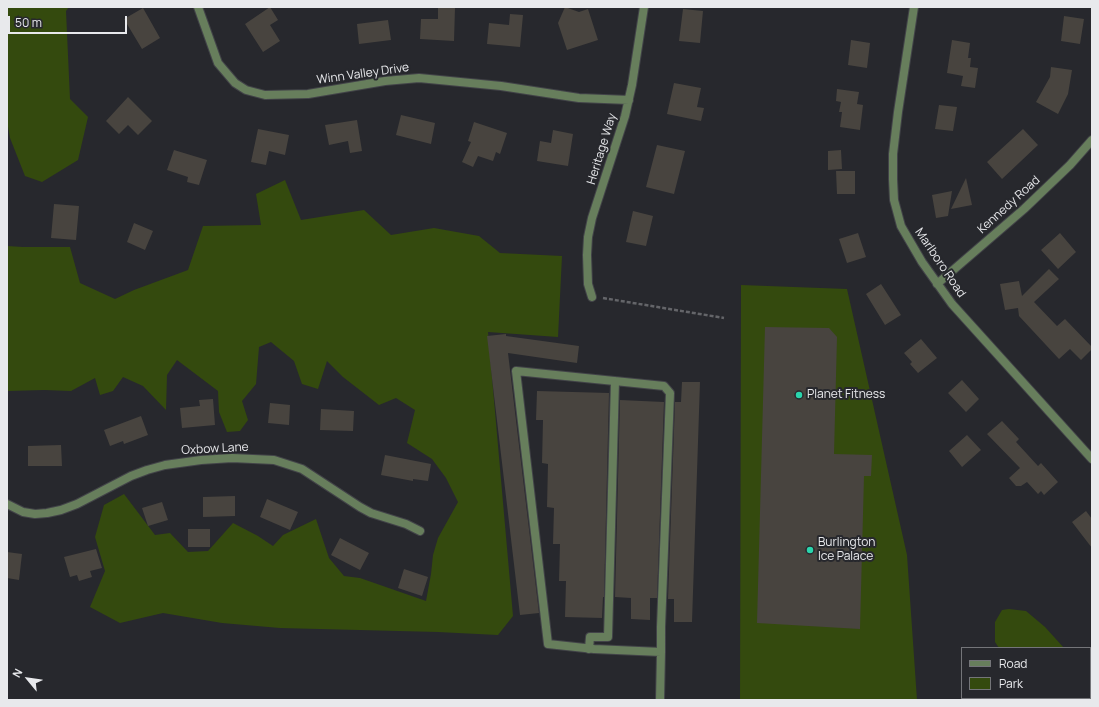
<!DOCTYPE html>
<html>
<head>
<meta charset="utf-8">
<style>
	body { margin:0 }
	#map { position:relative; width:1099px; height:707px; overflow:hidden; background:#27282d; font-family:Manrope,sans-serif }
	canvas { display:block }
	.frame { position:absolute; inset:0; border:8px solid #e8e9ec; pointer-events:none }
	.legend { position:absolute; left:961px; top:647px; width:130px; height:52px; box-sizing:border-box; background:#27282d; border:1px solid #747579; margin:0; padding:5px 7px; list-style:none; font-size:12px; color:#e8e9ec }
	.legend li { display:flex; align-items:center; gap:8px; height:20px }
	.legend b { width:20px; border:1px solid #747579 }
	.north { position:absolute; left:8px; top:659px; width:40px; height:40px; -webkit-text-stroke:3px #27282d; paint-order:stroke; rotate:299deg; font-size:11px; font-weight:700; line-height:16px; text-align:center; color:#e8e9ec }
	.north::after { content:''; display:block; margin:auto; width:14px; height:18px; background:#e8e9ec; clip-path:polygon(50% 0,100% 100%,50% 72%,0 100%) }
	.scale { position:absolute; left:8px; top:16px; width:119px; height:18px; box-sizing:border-box; border:2px solid #e8e9ec; border-top:0; padding-left:5px; font-size:12px; line-height:14px; white-space:nowrap; color:#e8e9ec; -webkit-text-stroke:3px #27282d; paint-order:stroke }
</style>
</head>
<body>
<div id="map">
<canvas width="1099" height="707"></canvas>
<div class="frame"></div>
<ul class="legend">
<li><b style="height:5px;background:#677e5c"></b>Road</li>
<li><b style="height:11px;background:#344a0e"></b>Park</li>
</ul>
<div class="north">N</div>
<div class="scale">50 m</div>
</div>
<script>
const c = document.querySelector('canvas').getContext('2d');
c.lineJoin = 'round';
function fill(path, color) { c.fillStyle = color; c.fill(path, 'evenodd'); }
const toPath = rows => new Path2D(rows.map(r => 'M' + r).join(''));
function trace(path, color, width, dash) { c.strokeStyle = color; c.lineWidth = width; c.lineCap = dash ? 'butt' : 'round'; c.setLineDash(dash || []); c.stroke(path); }
function label(font, color, halo, rows, align = 'center') {
  c.font = font + ' Manrope,sans-serif'; c.lineWidth = 4; c.setLineDash([]); c.textBaseline = 'middle'; c.strokeStyle = halo; c.fillStyle = color; for (const [text, x, y, turn = 0] of rows) {
    c.save(); c.translate(x, y); c.rotate((+turn || 0) * Math.PI / 180); c.textAlign = isNaN(turn) ? turn : align; if (halo) c.strokeText(text, 0, 0); c.fillText(text, 0, 0); c.restore();
  }
}
fill(toPath([
	[7,7,69,7,66,11,70,99,88,117,78,160,42,182,25,176,10,138,7,121,7,21,8,20],
	[285,180,301,220,364,210,391,235,434,228,479,236,500,253,562,256,558,337,488,332,513,616,498,635,438,632,280,628,222,623,163,613,120,623,90,607,105,571,95,537,104,505,124,494,155,535,170,533,188,552,208,551,233,523,258,536,273,546,283,535,316,519,329,558,344,576,360,578,426,601,431,574,433,555,438,538,458,502,446,478,432,459,407,443,415,410,396,398,379,405,343,377,327,361,318,389,302,384,294,361,271,342,259,347,256,384,242,401,248,420,240,431,227,432,219,412,218,391,177,360,167,375,166,410,143,386,123,377,113,391,100,395,95,378,71,391,44,390,7,391,7,246,23,247,70,247,80,283,115,299,134,290,188,270,203,226,261,225,256,194],
	[741,285,847,289,907,555,917,700,740,700],
	[1009,609,1026,611,1045,627,1064,648,999,648,995,642,995,622,1002,610],
	[1090,667,1092,668,1092,700,1030,700,1028,698,1090,698]
]), '#344a0e');
fill(toPath([
	[270,7,278,20,270,25,280,41,263,52,245,24],
	[438,7,455,8,454,41,420,39,421,19,438,19],
	[565,7,579,12,588,9,598,40,567,50,558,23],
	[143,8,160,38,142,49,124,19],
	[683,9,703,11,700,43,679,41],
	[510,14,523,15,520,47,487,44,489,23,509,25],
	[1064,16,1084,19,1080,44,1061,41],
	[388,20,391,40,359,44,357,24],
	[851,40,870,43,867,68,848,65],
	[952,40,970,43,968,58,971,58,970,67,978,68,975,88,961,86,963,76,947,73],
	[1051,67,1072,70,1068,94,1058,114,1036,102,1050,77],
	[674,83,701,88,697,107,704,108,701,121,667,114],
	[837,89,859,92,857,104,863,105,860,130,840,127,842,112,839,112,841,102,836,101],
	[128,97,152,121,138,135,128,125,119,134,106,121],
	[939,105,957,107,953,131,935,129],
	[401,115,435,123,431,144,396,135],
	[357,120,362,151,350,153,348,141,329,145,325,125],
	[474,122,507,133,500,154,496,152,493,161,478,156,473,167,462,162,471,142,468,141],
	[258,129,289,135,285,155,269,151,266,165,251,162],
	[1023,129,1038,145,1002,179,987,162],
	[553,130,573,134,568,166,537,161,540,141,551,143],
	[657,145,685,151,674,194,646,187],
	[174,150,207,160,199,185,187,182,188,177,167,170],
	[841,150,842,169,828,170,828,151],
	[836,171,855,171,855,194,837,194],
	[966,178,972,205,951,209],
	[952,191,948,216,936,218,932,195],
	[54,204,79,206,76,240,51,238],
	[633,211,653,216,646,246,626,242],
	[134,223,153,231,145,250,127,242],
	[858,233,866,257,847,263,839,239],
	[1060,233,1076,252,1058,269,1041,250],
	[1049,269,1059,279,1034,302,1057,326,1065,319,1092,347,1092,349,1081,360,1070,349,1059,359,1019,316,1018,308,1005,310,1000,284,1019,281,1022,296],
	[881,284,901,315,885,325,866,294],
	[765,327,829,328,837,337,834,454,872,455,871,476,864,476,860,629,757,623],
	[506,334,506,336,579,346,577,363,508,353,539,613,520,615,487,336],
	[921,339,937,358,918,373,910,364,912,362,904,353],
	[962,380,979,399,966,412,948,393],
	[682,382,700,382,692,622,674,622,674,599,668,599,675,402,681,402],
	[537,391,609,393,604,597,603,597,602,618,565,617,566,581,559,581,560,544,553,544,554,508,547,507,548,464,542,463,543,420,536,420],
	[213,399,215,425,182,428,180,408,200,406,199,400],
	[620,400,664,402,657,598,650,598,650,620,631,619,631,598,615,597],
	[270,403,290,405,289,425,268,423],
	[321,409,354,411,353,431,320,430],
	[141,416,148,435,124,444,123,441,110,446,104,430],
	[1002,421,1019,439,1016,442,1038,466,1041,463,1058,482,1044,495,1041,491,1038,494,1027,482,1021,486,1016,486,1009,478,1020,468,987,434],
	[967,435,981,450,962,467,949,451],
	[61,445,62,466,28,466,28,446],
	[385,455,431,464,428,481,413,479,413,481,381,475],
	[235,496,235,516,203,517,203,497],
	[267,499,298,512,290,530,260,517],
	[162,502,168,520,148,526,142,508],
	[1086,511,1092,519,1092,548,1072,522],
	[188,529,210,529,210,547,188,547],
	[340,538,369,553,360,570,331,555],
	[96,549,102,568,90,571,92,577,79,581,77,575,70,577,64,557],
	[7,552,22,554,19,580,7,578],
	[404,569,428,577,422,596,398,588]
]), '#48443f');
const lane = toPath([
	[589,649,590,637,608,637,615,381],
	[660,700,661,652,661,627,670,393,664,386,516,371,548,644,594,649,661,652]
]);
const street = toPath([
	[198,7,218,63,235,83,246,90,265,95,308,94,385,81,419,78,501,86,579,98,629,100],
	[914,7,898,112,893,154,893,179,894,200,901,226,922,262,952,304,1092,459],
	[937,284,1024,209,1070,165,1092,140],
	[592,297,588,284,587,255,588,237,592,218,625,116,632,85,644,7],
	[7,504,23,512,35,514,47,513,61,510,77,504,131,476,147,470,165,465,201,460,232,458,274,460,302,469,360,507,371,513,406,524,420,531]
]);
trace(lane, '#424348', 10);
trace(street, '#424348', 10);
trace(toPath([
	[603,298,724,318]
]), '#646569', 2.5, [4, 2]);
trace(lane, '#677e5c', 8);
trace(street, '#677e5c', 8);
for (const [x, y, r, color] of [
	[799,395,4,"#2ad5ac"],
	[810,550,4,"#2ad5ac"]
]) { const dot = new Path2D(); dot.arc(x, y, r, 0, 2 * Math.PI); c.fillStyle = color; c.fill(dot); trace(dot, '#27282d', 1.5); }
label('12px', '#e8e9ec', '#27282d', [
	["Winn Valley Drive",363,74,-8],
	["Heritage Way",602,149,-73],
	["Kennedy Road",1009,205,-42],
	["Marlboro Road",940,263,56],
	["Oxbow Lane",215,449,-3]
]);
label('12px', '#e8e9ec', '#27282d', [
	["Planet Fitness",807,395],
	["Burlington",818,543],
	["Ice Palace",818,557]
], 'left');
</script>
</body>
</html>
